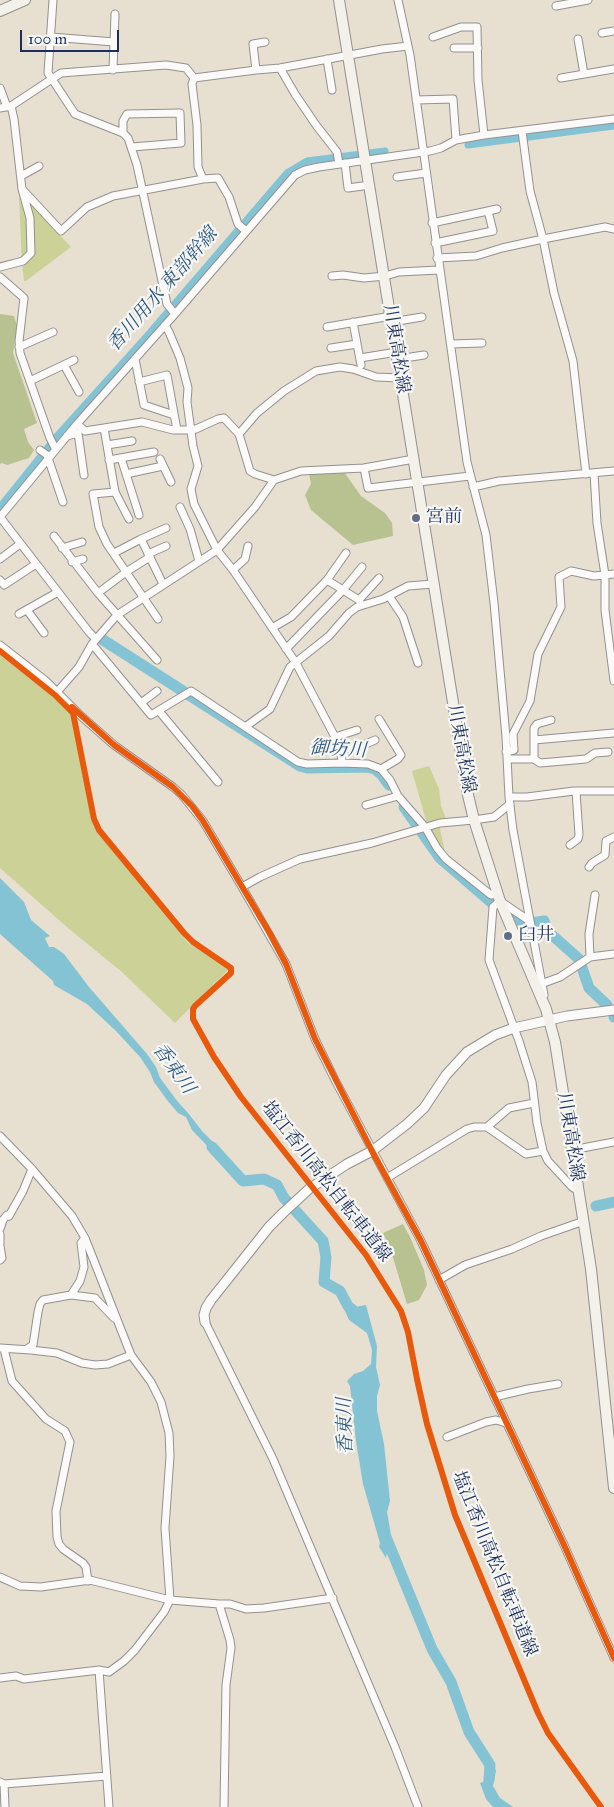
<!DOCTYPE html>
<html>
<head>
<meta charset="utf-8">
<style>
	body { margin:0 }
	#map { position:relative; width:614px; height:1807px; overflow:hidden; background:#e7dfd0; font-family:"IM FELL Great Primer",serif }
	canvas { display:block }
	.scale { position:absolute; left:20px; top:30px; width:99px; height:22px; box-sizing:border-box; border:2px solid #1b2f5e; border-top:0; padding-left:6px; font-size:15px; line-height:18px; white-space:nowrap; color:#1b2f5e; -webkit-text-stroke:4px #f6f6f2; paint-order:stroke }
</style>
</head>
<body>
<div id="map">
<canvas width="614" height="1807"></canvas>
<div class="scale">100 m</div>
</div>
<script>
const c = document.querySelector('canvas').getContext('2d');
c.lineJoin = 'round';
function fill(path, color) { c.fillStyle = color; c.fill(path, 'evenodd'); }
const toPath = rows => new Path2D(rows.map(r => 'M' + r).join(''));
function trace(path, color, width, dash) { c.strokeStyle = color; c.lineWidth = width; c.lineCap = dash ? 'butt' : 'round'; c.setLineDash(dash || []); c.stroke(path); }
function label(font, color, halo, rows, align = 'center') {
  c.font = font + ' "IM FELL Great Primer","Noto Serif JP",serif'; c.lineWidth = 4.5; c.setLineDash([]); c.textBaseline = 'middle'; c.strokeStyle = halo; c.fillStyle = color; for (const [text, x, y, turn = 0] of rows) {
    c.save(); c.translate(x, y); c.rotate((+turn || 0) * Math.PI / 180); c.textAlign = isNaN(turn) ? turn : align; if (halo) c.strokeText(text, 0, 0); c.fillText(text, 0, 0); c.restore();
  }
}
fill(toPath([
	[21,194,71,247,26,281,24,281,22,263,19,198],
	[0,655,52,695,71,714,93,825,188,943,229,969,175,1023,122,972,68,928,0,868],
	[429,766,439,789,441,806,447,821,427,824,412,771],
	[439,825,446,856,442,853,429,828]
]), '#ccd197');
fill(toPath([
	[0,314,14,316,17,326,13,353,37,423,24,429,28,442,34,450,29,458,7,465,2,463,0,464],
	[344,472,361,496,385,513,392,523,393,536,353,545,311,510,305,495,311,484,309,474],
	[403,1224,410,1237,424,1270,427,1285,419,1300,407,1304,391,1251,383,1233]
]), '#b7c290');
fill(toPath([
	[0,878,24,902,31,920,50,936,45,938,49,947,54,947,64,954,89,987,147,1054,156,1067,160,1078,178,1102,188,1113,202,1131,218,1147,223,1156,220,1163,211,1150,192,1130,186,1117,178,1113,167,1100,154,1082,150,1072,140,1057,116,1031,87,1004,54,985,53,981,0,934],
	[366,1305,377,1346,376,1367,380,1385,377,1396,377,1411,384,1444,390,1501,387,1512,393,1546,390,1553,387,1553,386,1558,379,1547,380,1543,363,1484,356,1441,350,1386,347,1381,354,1374,363,1371,371,1364,372,1350,367,1333,349,1320,344,1309],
	[493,1764,496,1771,493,1786,500,1798,513,1807,493,1807,486,1799,480,1783,485,1781,489,1778,488,1766]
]), '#83c3d4');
trace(toPath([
	[468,145,614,126],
	[0,507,57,436,147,336,287,173,307,161,385,151]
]), '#83c3d4', 7);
trace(toPath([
	[100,638,300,766,307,768,366,767,375,769,381,774,389,785],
	[404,807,440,858,491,902],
	[515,918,527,924],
	[532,923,544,921,546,928,552,935,579,959,589,988,607,1005],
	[614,1016,614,1017],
	[212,1147,243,1181,264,1179,277,1185,284,1198,323,1241,326,1257,324,1282,340,1291,348,1306,363,1319],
	[596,1206,614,1202],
	[386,1537,432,1649,451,1682,469,1732,490,1765,489,1780]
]), '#83c3d4', 11);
const minor = toPath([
	[53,0,48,73,75,114,123,133,128,138,137,165,167,304,175,314],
	[398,0,410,55,467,462,486,535,494,603,506,737,509,797,513,830,544,995],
	[556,6,588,0],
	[602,33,614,31],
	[51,37,114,42],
	[433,37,461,27,477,27,478,80,484,135],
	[578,39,584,74],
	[454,48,478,48],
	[327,59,332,90],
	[280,68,295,94,316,125,337,152,339,164],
	[113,70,115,14],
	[256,70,253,44,265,42],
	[194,78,192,84,197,125,198,167,203,179],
	[561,78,614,69],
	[0,88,7,107],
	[416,100,453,99,456,140],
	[11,106,14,119,22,189,61,231,87,207,113,196,203,179,218,178,229,197,238,224,246,231],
	[0,108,11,106,61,73,166,65,186,68,194,78,256,70,280,68,382,49,408,46],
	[522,131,530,191,543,239,554,293,573,361,586,474],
	[123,133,123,121,127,114,180,113,181,143,132,147],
	[345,163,348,188,370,185],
	[21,176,39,166],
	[397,177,426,173],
	[432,223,497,209],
	[435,243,493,231,488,211],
	[437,258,476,256,502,248,543,239,605,227,614,229],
	[0,267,23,261,31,253,30,218,22,189],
	[332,276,343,275,364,278,385,276,399,272,439,270],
	[0,277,24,298,19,341,20,353,50,438,55,448],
	[353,322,361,365],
	[392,322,422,317],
	[165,325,169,332,180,358,188,388,187,402,193,446,198,466,191,489,194,504,217,550,233,570,296,663,335,737,341,750,342,763],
	[327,327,391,316],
	[451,344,482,343],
	[19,347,53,332],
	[331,348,357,344],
	[360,358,397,352],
	[135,359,144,405,174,415],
	[398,359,424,355],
	[64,365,79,392],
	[30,381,74,360],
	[139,382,167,375,177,430],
	[77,424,85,431,142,422,173,430,191,430,196,429,218,419,224,418,239,434,250,471,255,474,274,480],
	[104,428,115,492,129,519],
	[239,434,257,413,284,391,316,371,340,367,353,369,376,377,401,378],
	[67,436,78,433,84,475],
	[107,445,132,441],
	[40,450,47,455,63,502],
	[121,458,139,515],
	[160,459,171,482],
	[109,460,154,452],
	[364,468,368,488,470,476],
	[126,474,163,466],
	[594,474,597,523,605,575,605,610,614,681],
	[473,487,499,481,614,471],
	[115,492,93,494,99,527,107,544,158,619],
	[180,507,190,529,199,561],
	[54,536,98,593,157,660],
	[141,539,163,584],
	[62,548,82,542],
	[114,553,141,539,166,528],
	[148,554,166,546],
	[0,559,20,544],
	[72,562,83,559],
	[233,570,245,559,248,546],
	[0,580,4,585,36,564],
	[327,580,359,600,361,605],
	[98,593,126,572,150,557],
	[389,596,403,617,418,663],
	[359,600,379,578],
	[27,610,44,633],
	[19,614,58,592],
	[272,628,291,617,327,580,346,553],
	[96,639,89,632,0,517,77,424,175,314,295,175,305,170,319,167,430,151,441,148,456,140,484,135,614,119],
	[92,644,151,715,191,691,298,762,307,764,342,763,368,764,381,769,390,780,398,796,425,827,437,848,446,859,491,895,498,894],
	[0,645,46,681,81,716,114,745,173,787,182,795,203,821,242,887,286,964,315,1039,335,1080,421,1241,564,1545,614,1658],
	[286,649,343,590,362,567],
	[57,692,79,667,92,644,117,615,217,550,255,507,274,480,301,471,364,468,414,459],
	[141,703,157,691],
	[159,711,218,782],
	[379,719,401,755,398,759,381,769],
	[245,727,270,709,290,667,329,636,349,613,357,607,383,599,408,586,433,584],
	[335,737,357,730],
	[534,740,614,733],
	[341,750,366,744,375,740],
	[506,752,514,750,513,734,530,701,538,654,561,607,559,577,571,571,594,576,614,574],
	[507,759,534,759,540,763,586,759,595,753,608,752],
	[534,759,534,728,537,724,551,720],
	[509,797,527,797,574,791,614,791],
	[366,805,398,796],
	[570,845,578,839,579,835,576,791],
	[589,867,592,863,605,855,606,841,614,837],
	[242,887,260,877,300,859,372,843,440,823,474,820,494,817,510,804],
	[528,920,500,901,493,907,489,960,519,1041,532,1082,537,1123,543,1151,548,1161,572,1187,579,1191],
	[590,957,589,934,595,895],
	[541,984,560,977,590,957,614,954],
	[487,1127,509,1108,534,1103],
	[0,1136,32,1169,72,1216,85,1238,131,1355,151,1382,161,1402,169,1433,170,1456,165,1528,170,1600,164,1612,135,1650,124,1661,109,1672,99,1670,24,1679,16,1676,0,1678],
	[572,1150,614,1142],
	[387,1178,467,1129,474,1127,487,1127,526,1154,543,1151],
	[0,1229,3,1220,7,1215,9,1216,23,1191,32,1169],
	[0,1234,0,1243],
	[0,1246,2,1258,0,1260],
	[439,1280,465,1265,512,1249,541,1236,584,1221],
	[71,1295,95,1298,114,1318],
	[205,1322,273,1459,395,1747,418,1807],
	[0,1348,31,1350,57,1353,82,1363,95,1365,108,1364,131,1355],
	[4,1349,12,1381,46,1419,65,1431,70,1442,56,1511,57,1537,59,1544,63,1549,83,1563,86,1567,88,1581],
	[27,1349,33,1345,38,1312,40,1304,43,1300,71,1295,80,1281,84,1267,81,1243,85,1238],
	[494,1397,528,1389,558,1384],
	[447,1437,486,1422,496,1420,506,1423],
	[0,1577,20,1586,41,1587,90,1580,170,1600,219,1604,230,1604,246,1609,264,1608,333,1598],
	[219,1604,230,1640,231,1648,226,1685,224,1807],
	[99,1670,109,1807],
	[0,1782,4,1784,107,1776],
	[4,1784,5,1807]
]);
const tertiary = toPath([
	[205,1322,204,1315,206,1308,211,1300,269,1227,283,1213,309,1189,347,1164,372,1151,407,1124,424,1108,446,1075,467,1052,495,1035,514,1028,567,1016,614,1010]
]);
const secondary = toPath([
	[339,0,468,795,474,820,500,901,546,1009,555,1042,591,1269,614,1488],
	[0,11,25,0]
]);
trace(minor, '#929191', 9);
trace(tertiary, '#929191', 11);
trace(secondary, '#929191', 12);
trace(minor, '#fbfaf8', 7);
trace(tertiary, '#fbfaf8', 9);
trace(secondary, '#f4f0ea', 10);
trace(toPath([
	[0,651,55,695,73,713,94,819,99,830,184,933,193,942,231,968,231,973,195,1006,193,1009,193,1019,214,1057,241,1097,366,1255,401,1311,408,1332,417,1379,427,1424,455,1515,538,1713,548,1733,601,1807],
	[72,707,114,745,173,787,192,806,203,821,269,932,286,964,315,1039,372,1151,421,1241,564,1545,614,1658]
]), '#e8590c', 6);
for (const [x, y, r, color] of [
	[416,518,5,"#626d86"],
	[508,936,5,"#626d86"]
]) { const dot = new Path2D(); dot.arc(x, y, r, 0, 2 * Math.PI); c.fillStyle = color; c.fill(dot); trace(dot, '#f6f6f2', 2); }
label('18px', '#1b2f5e', '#f6f6f2', [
	["川東高松線",396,349,81],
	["川東高松線",461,749,80],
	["川東高松線",570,1137,81],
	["塩江香川高松自転車道線",326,1182,52],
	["塩江香川高松自転車道線",494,1564,68]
]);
label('18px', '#1b2f5e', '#f6f6f2', [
	["宮前",426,518],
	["臼井",518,936]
], 'left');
label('italic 19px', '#2d5882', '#f6f6f2', [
	["香川用水 東部幹線",163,290,-49],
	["御坊川",338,750,3],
	["香東川",173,1069,54],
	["香東川",346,1426,-92]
]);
</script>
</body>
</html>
